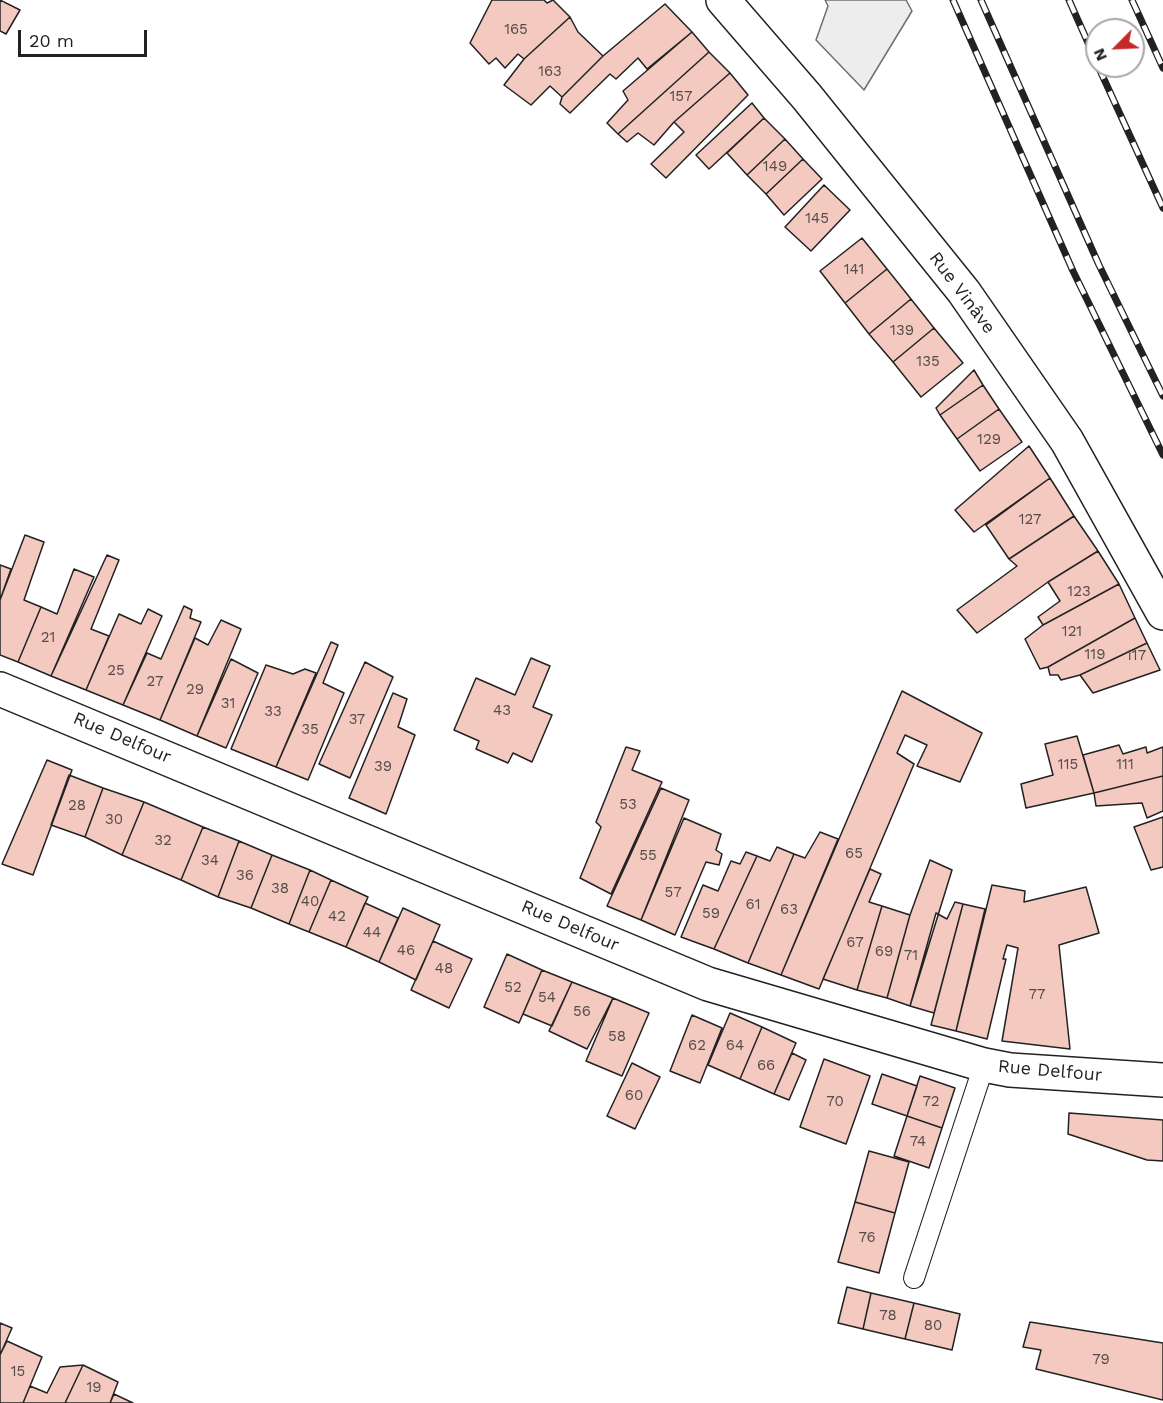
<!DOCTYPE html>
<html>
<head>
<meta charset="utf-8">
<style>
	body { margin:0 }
	#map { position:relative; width:1163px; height:1403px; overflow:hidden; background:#fff; font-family:"Work Sans",sans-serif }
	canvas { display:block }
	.north { position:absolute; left:1085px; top:18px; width:60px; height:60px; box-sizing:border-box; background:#fff; border:2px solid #a7a7a7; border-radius:50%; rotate:246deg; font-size:16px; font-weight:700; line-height:24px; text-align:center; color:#222 }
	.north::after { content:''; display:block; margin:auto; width:21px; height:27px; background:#c62828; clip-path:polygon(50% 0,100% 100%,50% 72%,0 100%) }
	.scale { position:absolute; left:18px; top:30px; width:129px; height:27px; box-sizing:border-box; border:3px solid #222; border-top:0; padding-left:8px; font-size:18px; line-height:21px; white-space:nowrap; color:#222; -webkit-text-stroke:4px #fff; paint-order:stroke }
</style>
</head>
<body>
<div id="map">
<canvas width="1163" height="1403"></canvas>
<div class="north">N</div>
<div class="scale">20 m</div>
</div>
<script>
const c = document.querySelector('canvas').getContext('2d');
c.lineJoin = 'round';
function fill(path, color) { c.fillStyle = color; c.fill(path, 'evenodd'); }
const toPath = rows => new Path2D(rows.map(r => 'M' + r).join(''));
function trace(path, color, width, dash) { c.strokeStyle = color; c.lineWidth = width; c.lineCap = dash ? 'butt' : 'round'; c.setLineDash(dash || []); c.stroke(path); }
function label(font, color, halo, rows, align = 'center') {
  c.font = font + ' "Work Sans",sans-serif'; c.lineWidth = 4.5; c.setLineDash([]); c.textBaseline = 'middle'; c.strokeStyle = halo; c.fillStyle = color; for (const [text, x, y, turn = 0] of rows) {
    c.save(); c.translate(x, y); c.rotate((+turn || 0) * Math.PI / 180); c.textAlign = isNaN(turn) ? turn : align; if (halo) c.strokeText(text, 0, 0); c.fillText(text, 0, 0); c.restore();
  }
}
const parking = toPath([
	[825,0,906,0,912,11,864,90,816,40,828,6,825,0]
]);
fill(parking, '#ededed');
trace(parking, '#6f6f6f', 1.5);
const building = toPath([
	[0,0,20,10,6,34,0,31,0,0],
	[492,0,544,0,547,3,553,0,570,17,524,59,518,54,505,68,496,58,489,64,470,43,492,0],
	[665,4,692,32,647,69,638,58,616,79,610,74,570,113,560,104,562,97,603,56,665,4],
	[570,17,578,32,603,56,562,97,550,86,531,105,504,85,524,59,570,17],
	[692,32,709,52,618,134,607,123,628,100,623,91,692,32],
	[709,52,730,73,674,122,654,145,638,133,627,142,618,134,709,52],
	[730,73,748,95,666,178,651,164,684,132,674,122,730,73],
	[752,103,764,118,709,169,696,155,752,103],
	[764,118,785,139,747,175,727,153,764,118],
	[785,139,803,159,766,194,747,175,785,139],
	[803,159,822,179,784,215,766,194,803,159],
	[824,185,850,210,811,251,785,227,824,185],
	[862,238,887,269,845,303,820,271,862,238],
	[887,269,911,299,869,334,845,303,887,269],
	[911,299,934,328,893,362,869,334,911,299],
	[934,328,963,363,921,397,893,362,934,328],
	[974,370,983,385,940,415,936,408,974,370],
	[983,385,999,409,957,439,940,415,983,385],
	[999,409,1022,442,980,471,957,439,999,409],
	[1029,446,1050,478,974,532,955,510,1029,446],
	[1050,478,1074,516,1009,559,986,525,1050,478],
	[1074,516,1098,551,1048,582,977,633,957,610,1017,566,1009,559,1074,516],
	[25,535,44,542,24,600,41,607,18,662,0,655,0,600,25,535],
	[1098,551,1119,584,1043,625,1038,617,1060,601,1048,582,1098,551],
	[107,555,119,560,91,629,109,636,86,690,51,676,107,555],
	[0,565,11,569,0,600,0,565],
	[74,569,94,577,51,676,18,662,41,607,57,614,74,569],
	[1119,584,1135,618,1048,667,1040,669,1025,639,1043,625,1119,584],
	[184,606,192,610,190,618,201,622,160,720,123,705,147,653,161,659,184,606],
	[148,609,162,616,123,705,86,690,119,614,141,624,148,609],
	[1135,618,1147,643,1080,675,1061,680,1058,675,1050,675,1048,667,1135,618],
	[221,620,241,629,197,736,160,720,195,638,208,645,221,620],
	[331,642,338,645,323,683,344,693,308,780,276,767,331,642],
	[1147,643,1160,670,1093,693,1080,675,1147,643],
	[531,658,550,666,533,707,552,715,532,762,513,753,508,763,476,749,479,741,454,730,476,678,515,695,531,658],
	[231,659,258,673,226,748,197,736,231,659],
	[365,662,393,677,350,778,319,764,365,662],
	[266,665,293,674,305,669,316,673,276,767,231,749,266,665],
	[902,691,982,733,960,782,917,766,927,745,905,735,897,753,914,764,819,989,781,975,902,691],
	[393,693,407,699,398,727,415,735,386,814,349,798,393,693],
	[1077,736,1094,793,1026,808,1021,784,1053,775,1045,744,1077,736],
	[1119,745,1123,754,1146,747,1147,753,1163,747,1163,776,1094,793,1083,755,1119,745],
	[626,747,640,751,632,770,662,782,611,894,580,878,601,827,596,822,626,747],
	[47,760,72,770,33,875,2,864,47,760],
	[69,775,103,788,85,837,51,825,69,775],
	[1163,776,1163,811,1147,818,1142,803,1096,806,1094,793,1163,776],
	[103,788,144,802,122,855,85,837,103,788],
	[661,788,689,800,641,920,607,906,661,788],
	[144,802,203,827,181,880,122,855,144,802],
	[1163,817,1163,867,1151,870,1134,827,1163,817],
	[684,818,721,834,716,850,722,854,719,865,706,862,675,935,641,920,684,818],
	[203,827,239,841,218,897,181,880,203,827],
	[820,832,838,839,781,975,748,963,794,854,805,858,820,832],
	[239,841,272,855,251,908,218,897,239,841],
	[777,847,794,854,748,963,714,949,757,856,770,861,777,847],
	[746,852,757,856,714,949,681,937,703,885,718,891,731,861,740,864,746,852],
	[272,855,310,870,289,924,251,908,272,855],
	[930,860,952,870,910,1006,887,998,910,915,930,860],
	[870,869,881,874,869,902,882,906,857,990,823,979,870,869],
	[310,870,331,880,309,932,289,924,310,870],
	[331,880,368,897,346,947,309,932,331,880],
	[992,885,1025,891,1024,902,1086,887,1099,933,1059,945,1070,1049,1002,1041,1018,948,1007,945,1003,959,1006,959,987,1039,956,1031,992,885],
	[955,902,963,904,934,1013,910,1006,936,913,947,919,955,902],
	[365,903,398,918,379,962,346,947,365,903],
	[963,904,985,909,956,1031,931,1025,963,904],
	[882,906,910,915,887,998,857,990,882,906],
	[403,908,440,925,416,980,379,962,403,908],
	[433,941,472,959,449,1008,411,990,433,941],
	[507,954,542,970,519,1023,484,1007,507,954],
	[542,970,572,982,552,1026,523,1014,542,970],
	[572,982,613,998,587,1049,549,1031,572,982],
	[613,998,649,1013,622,1076,586,1061,613,998],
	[730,1013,762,1027,740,1079,708,1065,730,1013],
	[692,1015,722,1028,700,1083,670,1071,692,1015],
	[762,1027,796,1043,774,1094,740,1079,762,1027],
	[792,1053,806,1060,789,1100,774,1094,792,1053],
	[824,1059,870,1076,846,1144,800,1127,824,1059],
	[632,1063,660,1077,635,1129,607,1116,632,1063],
	[882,1074,917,1086,907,1116,872,1104,882,1074],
	[920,1076,955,1088,942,1128,907,1116,920,1076],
	[1069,1113,1163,1120,1163,1161,1147,1160,1068,1134,1069,1113],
	[907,1116,942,1128,929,1168,894,1156,907,1116],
	[869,1151,909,1162,895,1213,855,1202,869,1151],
	[855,1202,895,1213,879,1273,838,1262,855,1202],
	[847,1287,871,1293,863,1329,838,1323,847,1287],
	[871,1293,914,1303,905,1339,863,1329,871,1293],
	[914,1303,960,1314,952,1350,905,1339,914,1303],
	[1030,1322,1163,1343,1163,1400,1036,1369,1041,1350,1023,1347,1030,1322],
	[0,1323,12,1328,0,1355,0,1323],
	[7,1341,42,1357,23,1403,0,1403,0,1355,7,1341],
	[83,1365,118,1382,110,1403,65,1403,83,1365],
	[83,1365,65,1403,23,1403,30,1386,47,1393,60,1367,83,1365],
	[114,1394,133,1403,110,1403,114,1394]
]);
fill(building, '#f3c9c0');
trace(building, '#222', 1.5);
const lane = toPath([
	[914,1278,984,1065]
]);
const street = toPath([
	[723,0,807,97,964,292,1067,441,1163,613],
	[0,689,708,984,984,1065,1010,1070,1163,1080]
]);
trace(lane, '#222', 22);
trace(street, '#222', 36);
trace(lane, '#fff', 20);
trace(street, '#fff', 33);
const rail = toPath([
	[953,0,1073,271,1163,455],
	[981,0,1099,265,1163,396],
	[1069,0,1097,63],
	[1132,0,1163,68],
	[1098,66,1163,208]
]);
trace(rail, '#222', 7);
trace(rail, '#fff', 4.5, [14]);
label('15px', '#564c4a', null, [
	["165",516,30],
	["163",550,72],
	["157",681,97],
	["149",775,167],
	["145",817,219],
	["141",854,270],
	["139",902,331],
	["135",928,362],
	["129",989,440],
	["127",1030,520],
	["123",1079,592],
	["121",1072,632],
	["21",48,638],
	["119",1095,655],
	["117",1136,656],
	["25",116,671],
	["27",155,682],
	["29",195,690],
	["31",228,704],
	["43",502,711],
	["33",273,712],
	["37",357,720],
	["35",310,730],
	["115",1068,765],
	["111",1125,765],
	["39",383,767],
	["53",628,805],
	["28",77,806],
	["30",114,820],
	["32",163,841],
	["65",854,854],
	["55",648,856],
	["34",210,861],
	["36",245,876],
	["38",280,889],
	["57",673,893],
	["40",310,902],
	["61",753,905],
	["63",789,910],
	["59",711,914],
	["42",337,917],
	["44",372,933],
	["67",855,943],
	["46",406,951],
	["69",884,952],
	["71",911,956],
	["48",444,969],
	["52",513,988],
	["77",1037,995],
	["54",547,998],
	["56",582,1012],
	["58",617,1037],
	["62",697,1046],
	["64",735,1046],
	["66",766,1066],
	["60",634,1096],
	["70",835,1102],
	["72",931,1102],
	["74",918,1142],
	["76",867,1238],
	["78",888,1316],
	["80",933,1326],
	["79",1101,1360],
	["15",18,1372],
	["19",94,1388]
]);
label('18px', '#222', '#fff', [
	["Rue Vinâve",962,293,53],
	["Rue Delfour",122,738,23],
	["Rue Delfour",570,926,23],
	["Rue Delfour",1050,1071,5]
]);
</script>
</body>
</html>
